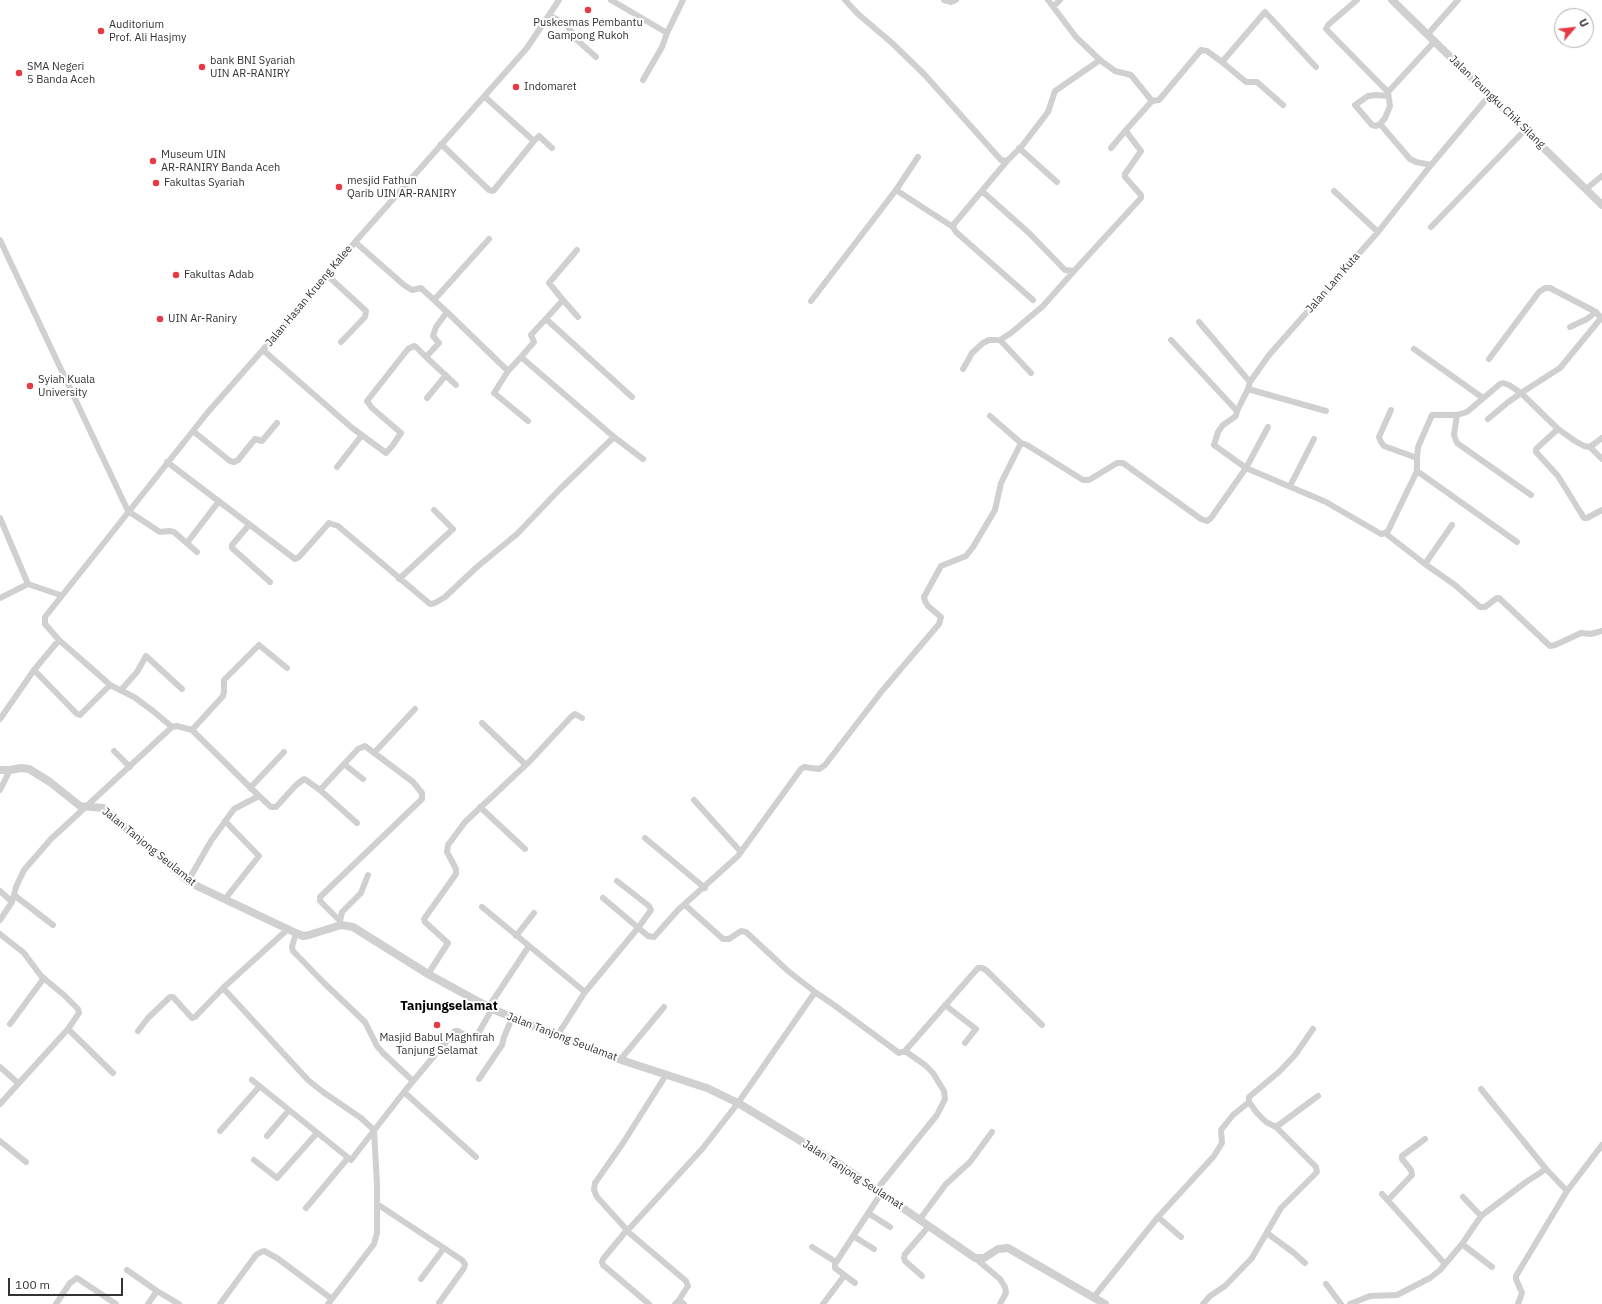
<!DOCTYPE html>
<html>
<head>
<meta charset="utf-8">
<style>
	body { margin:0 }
	#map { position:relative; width:1602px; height:1304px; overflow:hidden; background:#fff; font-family:"IBM Plex Sans",sans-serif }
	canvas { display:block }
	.north { position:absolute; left:1554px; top:8px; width:40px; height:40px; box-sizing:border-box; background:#fff; border:1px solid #adadad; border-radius:50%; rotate:62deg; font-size:11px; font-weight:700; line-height:16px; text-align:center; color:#333 }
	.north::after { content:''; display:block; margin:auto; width:14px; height:18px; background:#e63946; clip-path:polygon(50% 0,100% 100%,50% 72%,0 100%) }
	.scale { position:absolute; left:8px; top:1278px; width:115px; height:18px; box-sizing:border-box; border:2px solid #333; border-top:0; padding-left:5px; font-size:12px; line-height:14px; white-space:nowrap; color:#333; -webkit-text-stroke:3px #fff; paint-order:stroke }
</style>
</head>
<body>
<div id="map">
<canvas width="1602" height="1304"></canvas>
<div class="north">U</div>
<div class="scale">100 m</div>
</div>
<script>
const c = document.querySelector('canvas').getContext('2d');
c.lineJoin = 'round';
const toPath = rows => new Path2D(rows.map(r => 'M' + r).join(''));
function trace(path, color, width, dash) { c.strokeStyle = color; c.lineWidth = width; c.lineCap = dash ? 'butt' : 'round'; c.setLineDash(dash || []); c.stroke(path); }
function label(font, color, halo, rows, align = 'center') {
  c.font = font + ' "IBM Plex Sans",sans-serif'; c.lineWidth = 4; c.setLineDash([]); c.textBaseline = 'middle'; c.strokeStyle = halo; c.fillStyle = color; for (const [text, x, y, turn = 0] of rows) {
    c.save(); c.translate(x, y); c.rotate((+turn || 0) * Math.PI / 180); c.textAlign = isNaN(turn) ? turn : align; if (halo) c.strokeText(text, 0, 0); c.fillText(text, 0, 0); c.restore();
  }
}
trace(toPath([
	[611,0,667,33,683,0],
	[845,0,858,14,892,43,924,74,1001,160,1007,161,1022,146,1048,112,1055,91,1100,60],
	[944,0,951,2,956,0],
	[1357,0,1329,24,1326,29,1388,92],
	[1054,6,1060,0],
	[550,16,566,24,577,40,596,57],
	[1427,35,1458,0],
	[643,80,662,47,667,33],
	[1388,96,1376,95,1368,96,1355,105,1372,125,1376,126,1380,124,1385,118,1390,106,1388,92,1434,42],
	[1489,96,1431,165,1378,232,1269,355,1250,382,1248,389,1237,411,1236,416,1223,425,1218,432,1214,445,1246,468,1326,502,1381,534,1385,533,1388,531,1417,471,1417,458,1418,447,1432,415,1457,415,1467,412,1500,384,1503,383,1509,385,1521,393,1560,368,1602,317],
	[485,97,534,141,539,136,552,148],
	[1152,101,1159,100,1201,50,1207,51,1222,62],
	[1283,105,1257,82,1246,82,1222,62,1265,12,1316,67],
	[1380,124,1410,159,1416,162,1431,165],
	[441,144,489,190,492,191,494,190,534,141],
	[1019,148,1057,182],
	[1111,148,1126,130],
	[1007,161,954,224,953,227,956,232,1033,300],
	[1586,189,1602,176],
	[896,190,918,157],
	[1334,191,1378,232],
	[983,192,1029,233,1065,270,1074,271,1141,198,1141,195,1125,177,1125,174,1141,151,1128,134,1126,130,1152,101,1131,75,1115,71,1100,60,1076,37,1048,0],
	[1431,227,1525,130],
	[0,240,128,511,160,532,169,531,174,532,197,552],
	[328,276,366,311,365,317,341,342],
	[434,300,489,239],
	[563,300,578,317],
	[811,301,896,190,953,227],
	[447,312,508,371,521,357,614,437,643,459],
	[546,319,632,397],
	[1199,322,1250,382],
	[1570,327,1587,319,1596,312],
	[1000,340,1031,373],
	[1171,340,1237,411],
	[1414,349,1483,398],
	[263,350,351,427,386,453,393,445,401,433,372,408,367,401,408,349,414,346,416,347,426,357,439,343,433,336,436,327,447,312,421,288,412,290,404,285,355,242],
	[426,357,456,385],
	[521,357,534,342,531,335,563,300,549,283,577,250],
	[1489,359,1539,292,1545,288,1550,288,1596,312,1601,318],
	[963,369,972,353,983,343,989,340,1000,340,1011,333,1043,306,1074,271],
	[508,371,494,393,528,421],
	[1248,389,1326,411],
	[427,398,446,375],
	[1391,410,1379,437,1381,442,1384,446,1417,458],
	[1457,415,1454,435,1457,443,1531,495],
	[990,416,1021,443,1027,445,1083,480,1089,480,1117,463,1123,463,1201,519,1207,521,1211,518,1246,468,1268,427],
	[1488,419,1507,403,1521,393,1558,429,1575,441,1584,446,1590,447,1602,459],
	[1558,429,1536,449,1536,452,1558,476,1584,518,1587,518,1602,510],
	[193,431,230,461,234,462,238,460,255,439,262,441,277,423],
	[1590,447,1602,438],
	[167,462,295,559,299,557,329,523,338,526,430,604,435,603,445,597,477,567,517,534,559,490,614,437],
	[337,467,362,435],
	[1417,471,1517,542],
	[1290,486,1314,439],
	[0,518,28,584],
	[249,525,232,545,232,548,270,582],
	[1385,533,1425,564,1455,585,1480,607,1485,607,1497,598,1499,598,1550,646,1555,645,1581,633,1591,634,1602,631],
	[187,543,219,501],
	[1425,564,1452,525],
	[399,579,453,529,434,510],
	[0,598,28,584,60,595],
	[34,670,77,714,80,715,110,685],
	[121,690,137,672,146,656,182,689],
	[0,719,34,670,59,640],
	[482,723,526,765],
	[172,727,153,711,134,697,110,685,99,675,59,640,45,624,45,617,208,412,328,276,355,242,527,48,559,0],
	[114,751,130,767],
	[374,753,415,709],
	[344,764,363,779],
	[250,788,284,752],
	[0,790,10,770],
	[320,790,358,749,365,746,413,782,422,793,422,799,320,897,320,901,340,921,341,925],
	[259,796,271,807,276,807,296,785,304,779,306,780,320,790,357,823],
	[694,800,741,852],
	[480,807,525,849],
	[225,821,259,856,225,899],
	[645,838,705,888],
	[188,881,211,841,234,809,259,796,192,730,223,696,224,692,224,680,259,645,287,668],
	[0,891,12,902],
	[14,895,16,887,24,870,51,839,172,727,177,726,192,730],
	[603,898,648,936,654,937,678,910,738,856,801,769,804,767,819,769,825,765,882,691,939,624,941,617,928,606,925,601,924,597,941,566,966,556,973,547,995,510,1001,483,1021,443],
	[685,905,723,939,729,939,741,931,746,932,788,971,815,992,834,1005,899,1053,905,1051,978,968,982,968,986,970,1042,1025],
	[482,907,585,992],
	[0,920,12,902,14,895,53,925],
	[340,921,342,912,361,893,368,875],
	[296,933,292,947,293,951,324,983,365,1022,377,1046,383,1053,413,1081],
	[0,934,24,953,41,976,64,995,78,1009,79,1013,68,1029,0,1104],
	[516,936,534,913],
	[428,974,448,943,425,922,424,919,456,874,456,869,447,852,448,845,465,822,530,761,571,717,575,714,582,718],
	[223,988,308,1080,323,1092,361,1118,374,1130,377,1185,377,1233,374,1244,328,1304],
	[945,1005,976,1029,965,1043],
	[488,1008,529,946],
	[10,1024,44,978],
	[68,1029,113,1073],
	[138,1031,148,1018,170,997,173,997,192,1018,195,1017,223,988,288,929],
	[557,1036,585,992,638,928,651,910,649,906,617,881],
	[620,1060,664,1007],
	[0,1067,18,1083],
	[479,1079,502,1045,504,1037,512,1018],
	[252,1080,351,1160,404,1092,455,1031,458,1031,472,1039,475,1039,492,1009],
	[1481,1089,1546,1169],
	[404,1092,476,1157],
	[1276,1127,1318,1096],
	[220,1131,259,1087],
	[267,1136,289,1110],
	[0,1141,26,1162],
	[254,1160,277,1178,317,1133],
	[877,1189,937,1115,945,1099,944,1091,933,1073,925,1065,905,1051],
	[1382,1194,1445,1264],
	[1463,1197,1481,1216],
	[1388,1200,1412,1175,1411,1170,1402,1159,1402,1156,1425,1139],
	[377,1204,462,1260,465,1264,464,1268,439,1303],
	[306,1208,348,1158],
	[868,1213,890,1227],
	[1158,1217,1181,1237],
	[920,1219,946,1184,970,1162,992,1132],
	[1267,1233,1294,1253,1305,1263],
	[853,1236,874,1249],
	[1462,1244,1492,1267],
	[812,1247,836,1262],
	[975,1258,1000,1279,1005,1287,1006,1293,1000,1304],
	[127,1270,157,1291],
	[922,1276,905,1261,904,1258,905,1254,929,1226],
	[421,1279,444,1248],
	[855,1283,835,1268,835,1264,882,1192],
	[1326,1284,1341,1304],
	[1093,1298,1158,1217,1214,1156,1222,1143,1221,1130,1233,1115,1249,1102,1249,1097,1280,1071,1295,1055,1313,1029],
	[679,1300,688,1286,686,1281,627,1231,703,1148,738,1103,815,992],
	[56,1304,70,1283,77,1278,116,1304],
	[148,1304,157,1291,179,1304],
	[220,1304,256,1255,261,1252,264,1251,277,1258,332,1299],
	[649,1304,603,1265,602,1262,603,1259,627,1230,597,1197,594,1190,595,1183,623,1143,666,1075],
	[675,1304,679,1300,684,1304],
	[823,1304,844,1276],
	[1203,1304,1210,1296,1225,1286,1252,1258,1281,1208,1317,1172,1316,1167,1276,1127,1266,1122,1257,1113,1249,1102],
	[1350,1304,1370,1296,1397,1295,1430,1278,1440,1270,1462,1244,1481,1216,1526,1182,1546,1169,1567,1191],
	[1518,1304,1522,1293,1516,1279,1516,1276,1567,1191,1602,1145]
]), '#d0d0d0', 6);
trace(toPath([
	[1392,0,1602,205],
	[0,770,10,770,21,768,29,769,50,782,80,806,103,808,188,881,199,887,296,933,303,936,309,935,341,925,353,927,428,974,492,1009,612,1057,707,1088,738,1103,842,1166,975,1258,984,1258,998,1249,1008,1248,1105,1304]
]), '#d0d0d0', 8);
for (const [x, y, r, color] of [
	[588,10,4,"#e63946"],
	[101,31,4,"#e63946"],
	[202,67,4,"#e63946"],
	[19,73,4,"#e63946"],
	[516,87,4,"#e63946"],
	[153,161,4,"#e63946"],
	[156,183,4,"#e63946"],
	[339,187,4,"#e63946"],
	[176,275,4,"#e63946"],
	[160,319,4,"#e63946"],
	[30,386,4,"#e63946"],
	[437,1025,4,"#e63946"]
]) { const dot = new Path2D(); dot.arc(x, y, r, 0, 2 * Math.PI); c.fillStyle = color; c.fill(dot); trace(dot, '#fff', 1.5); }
label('11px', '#333', '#fff', [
	["Puskesmas Pembantu",588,23,"center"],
	["Gampong Rukoh",588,36,"center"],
	["Auditorium",109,25],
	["Prof. Ali Hasjmy",109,38],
	["bank BNI Syariah",210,61],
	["UIN AR-RANIRY",210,74],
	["SMA Negeri",27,67],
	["5 Banda Aceh",27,80],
	["Indomaret",524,87],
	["Museum UIN",161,155],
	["AR-RANIRY Banda Aceh",161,168],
	["mesjid Fathun",347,181],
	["Qarib UIN AR-RANIRY",347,194],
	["Fakultas Syariah",164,183],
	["Fakultas Adab",184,275],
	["UIN Ar-Raniry",168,319],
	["Syiah Kuala",38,380],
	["University",38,393],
	["Masjid Babul Maghfirah",437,1038,"center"],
	["Tanjung Selamat",437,1051,"center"]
], 'left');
label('11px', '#333', '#fff', [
	["Jalan Teungku Chik Silang",1497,102,44],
	["Jalan Lam Kuta",1333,283,-49],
	["Jalan Hasan Krueng Kalee",309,296,-50],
	["Jalan Tanjong Seulamat",149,847,39],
	["Jalan Tanjong Seulamat",562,1037,21],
	["Jalan Tanjong Seulamat",853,1175,33]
]);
label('bold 13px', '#000', '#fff', [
	["Tanjungselamat",449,1006]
]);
</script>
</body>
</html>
